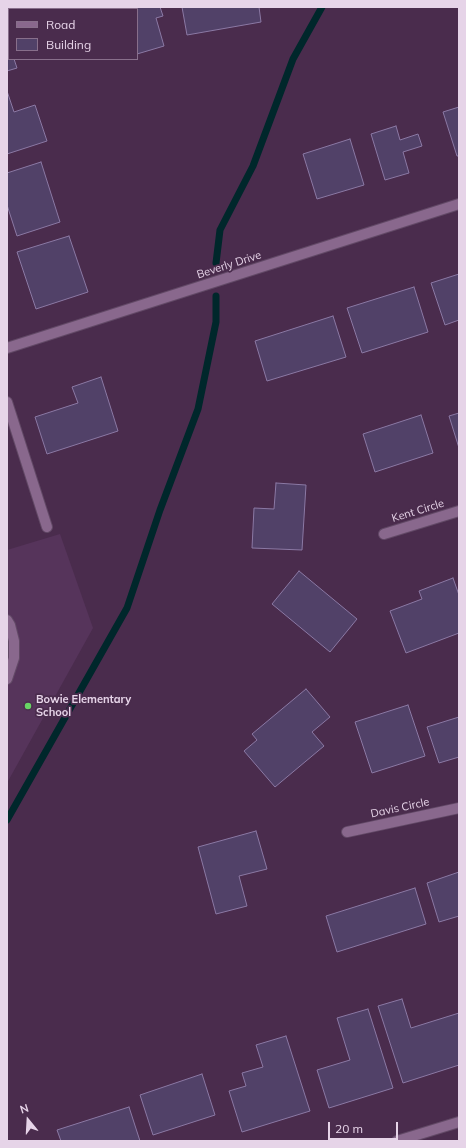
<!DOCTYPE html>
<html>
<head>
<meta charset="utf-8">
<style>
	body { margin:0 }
	#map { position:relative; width:466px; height:1148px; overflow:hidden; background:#4a2c4d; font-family:Mulish,sans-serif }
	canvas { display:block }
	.frame { position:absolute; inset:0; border:8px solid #e6d4e8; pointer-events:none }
	.legend { position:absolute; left:8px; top:8px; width:130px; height:52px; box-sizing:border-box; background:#4a2c4d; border:1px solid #886f8b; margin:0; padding:5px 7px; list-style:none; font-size:12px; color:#e6d4e8 }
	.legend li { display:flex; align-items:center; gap:8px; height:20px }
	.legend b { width:20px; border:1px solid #886f8b }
	.north { position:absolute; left:8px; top:1100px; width:40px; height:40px; -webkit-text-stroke:3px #4a2c4d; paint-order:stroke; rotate:342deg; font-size:11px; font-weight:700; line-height:16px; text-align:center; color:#e6d4e8 }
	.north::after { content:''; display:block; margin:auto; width:14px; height:18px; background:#e6d4e8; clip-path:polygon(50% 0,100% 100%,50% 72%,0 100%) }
	.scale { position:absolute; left:328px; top:1122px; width:70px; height:18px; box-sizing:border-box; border:2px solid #e6d4e8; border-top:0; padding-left:5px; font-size:12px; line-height:14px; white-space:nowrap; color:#e6d4e8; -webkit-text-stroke:3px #4a2c4d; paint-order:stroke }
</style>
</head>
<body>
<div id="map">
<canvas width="466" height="1148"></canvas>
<div class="frame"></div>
<ul class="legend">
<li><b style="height:5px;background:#89688d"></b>Road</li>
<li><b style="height:11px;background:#514168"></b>Building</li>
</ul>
<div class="north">N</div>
<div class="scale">20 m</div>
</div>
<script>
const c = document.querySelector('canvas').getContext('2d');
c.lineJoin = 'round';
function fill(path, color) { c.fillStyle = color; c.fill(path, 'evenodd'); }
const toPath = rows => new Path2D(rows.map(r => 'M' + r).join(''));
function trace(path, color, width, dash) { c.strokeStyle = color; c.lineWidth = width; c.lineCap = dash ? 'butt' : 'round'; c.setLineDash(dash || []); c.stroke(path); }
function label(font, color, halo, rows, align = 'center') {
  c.font = font + ' Mulish,sans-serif'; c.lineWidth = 3.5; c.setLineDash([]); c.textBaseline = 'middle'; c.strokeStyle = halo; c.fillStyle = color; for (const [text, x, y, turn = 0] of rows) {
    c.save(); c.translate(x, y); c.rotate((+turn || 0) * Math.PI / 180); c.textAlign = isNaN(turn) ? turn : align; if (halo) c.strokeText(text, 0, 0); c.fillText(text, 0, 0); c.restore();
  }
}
fill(toPath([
	[60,534,93,628,7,783,7,550]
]), '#56345b');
trace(toPath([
	[216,263,220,230,253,166,293,59,322,7],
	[7,820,127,608,160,510,198,409,216,322,216,296]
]), '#00272b', 7);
const building = toPath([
	[101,7,160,7,163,16,156,18,164,46,137,54,137,9,101,9,101,7],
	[182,7,259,7,261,22,187,35,182,7],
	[7,39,9,45,9,59,14,59,17,68,7,71,7,39],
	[7,91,14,112,35,105,47,141,7,154,7,91],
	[459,107,459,156,457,156,443,112,459,107],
	[396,126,400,140,418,134,422,146,403,152,409,173,385,180,371,134,396,126],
	[350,139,364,185,317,199,303,154,350,139],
	[41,162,60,222,17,236,7,205,7,173,41,162],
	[69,236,88,292,36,309,17,252,69,236],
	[459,274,459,320,445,325,431,283,459,274],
	[414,287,428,332,362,353,347,308,414,287],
	[333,316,346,357,267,381,255,341,333,316],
	[101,377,118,431,47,454,35,417,78,403,72,387,101,377],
	[459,413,459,448,449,416,459,413],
	[421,415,433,453,375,472,363,434,421,415],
	[276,483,306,485,302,550,252,548,254,508,274,509,276,483],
	[299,571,357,619,330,652,272,604,299,571],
	[453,578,459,595,459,633,406,653,390,611,422,599,419,591,453,578],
	[306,689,330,717,312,732,324,746,275,787,244,751,257,740,252,734,306,689],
	[408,705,425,756,372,773,355,722,408,705],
	[459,717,459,757,439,763,427,727,459,717],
	[256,831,267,869,239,876,247,906,216,914,198,847,256,831],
	[459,872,459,916,439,922,427,883,459,872],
	[415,888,426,924,337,952,326,916,415,888],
	[402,999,411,1028,459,1013,459,1065,403,1083,378,1006,402,999],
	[368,1009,393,1088,329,1108,317,1070,350,1060,337,1018,368,1009],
	[286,1036,310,1111,242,1132,229,1091,246,1086,242,1073,263,1067,256,1045,286,1036],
	[202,1074,215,1115,153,1135,140,1095,202,1074],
	[129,1107,140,1141,61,1141,57,1130,129,1107]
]);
fill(building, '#514168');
trace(building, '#8b79a4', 1);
const lane = toPath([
	[7,620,10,625,14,641,14,658,7,679]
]);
const street = toPath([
	[7,348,459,204],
	[7,402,47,527],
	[384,534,459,511],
	[347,832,459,808],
	[397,1141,459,1122]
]);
trace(lane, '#624966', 12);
trace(street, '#624966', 12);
trace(lane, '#89688d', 10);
trace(street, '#89688d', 10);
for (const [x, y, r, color] of [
	[28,706,4,"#68d465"]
]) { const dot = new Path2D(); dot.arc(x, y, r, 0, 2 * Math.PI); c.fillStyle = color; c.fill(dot); trace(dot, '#4a2c4d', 1.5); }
label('11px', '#e6d4e8', '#4a2c4d', [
	["Beverly Drive",229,265,-18],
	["Kent Circle",418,511,-17],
	["Davis Circle",400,808,-12]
]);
label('bold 11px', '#e6d4e8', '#4a2c4d', [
	["Bowie Elementary",36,700],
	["School",36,713]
], 'left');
</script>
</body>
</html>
